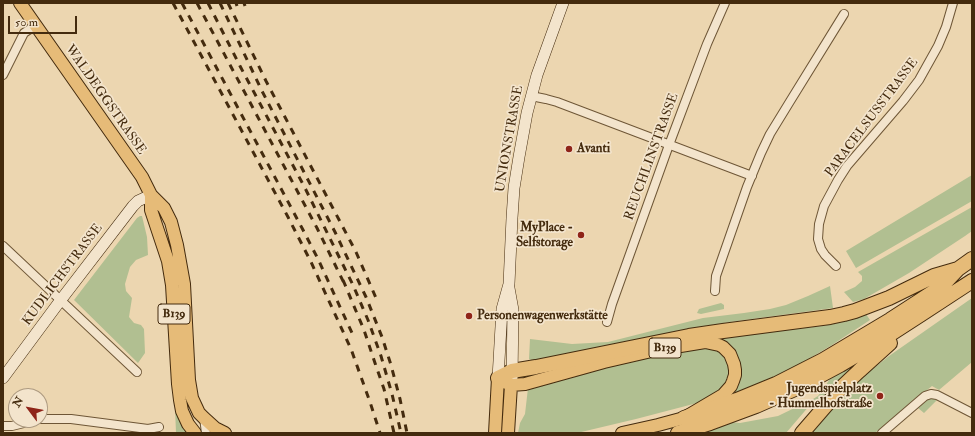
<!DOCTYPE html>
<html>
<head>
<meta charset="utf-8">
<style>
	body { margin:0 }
	#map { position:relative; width:975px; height:436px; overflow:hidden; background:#ecd6b0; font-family:"IM FELL Double Pica",serif }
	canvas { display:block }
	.frame { position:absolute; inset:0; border:4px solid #442b0e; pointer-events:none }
	.north { position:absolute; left:8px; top:388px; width:40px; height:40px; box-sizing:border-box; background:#f3e4cc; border:1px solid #ad9a80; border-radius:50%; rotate:302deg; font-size:11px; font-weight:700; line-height:16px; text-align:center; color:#442b0e }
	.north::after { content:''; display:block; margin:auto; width:14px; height:18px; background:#8f2418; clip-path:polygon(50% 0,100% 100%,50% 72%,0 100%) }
	.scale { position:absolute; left:8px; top:16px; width:69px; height:18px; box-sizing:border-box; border:2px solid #442b0e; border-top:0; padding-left:5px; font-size:12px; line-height:14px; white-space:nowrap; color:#442b0e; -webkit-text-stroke:3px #f3e4cc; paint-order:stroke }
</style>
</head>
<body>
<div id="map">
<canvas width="975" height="436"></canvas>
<div class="frame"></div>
<div class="north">N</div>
<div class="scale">50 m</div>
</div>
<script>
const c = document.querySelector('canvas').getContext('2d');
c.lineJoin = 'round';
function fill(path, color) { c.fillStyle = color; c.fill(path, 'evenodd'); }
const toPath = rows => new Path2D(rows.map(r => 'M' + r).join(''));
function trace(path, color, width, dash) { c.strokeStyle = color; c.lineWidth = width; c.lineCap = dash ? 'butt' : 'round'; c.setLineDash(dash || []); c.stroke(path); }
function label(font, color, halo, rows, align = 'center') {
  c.font = font + ' "IM FELL Double Pica",serif'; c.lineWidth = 3.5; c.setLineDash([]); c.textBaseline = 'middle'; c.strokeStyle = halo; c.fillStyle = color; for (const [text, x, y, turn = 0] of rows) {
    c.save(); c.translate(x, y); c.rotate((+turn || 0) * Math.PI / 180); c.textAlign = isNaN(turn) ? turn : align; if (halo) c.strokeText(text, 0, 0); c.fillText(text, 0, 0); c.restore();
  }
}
fill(toPath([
	[972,175,972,201,856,268,846,251],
	[972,207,972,231,965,236,909,273,864,299,853,302,844,292,855,287,862,281,862,276,858,272],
	[140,216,142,216,147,237,148,255,136,260,130,267,125,284,126,291,132,298,129,317,134,323,141,325,144,329,145,353,138,363,74,300,137,218],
	[830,286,833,308,730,322,681,330,534,361,529,359,530,339,572,344,608,342,703,318,744,313,770,309,786,305,808,296],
	[972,298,972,362,939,390,932,386,875,433,811,433,847,391,865,375,889,356],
	[721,303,724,305,724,309,701,314,697,313,699,309],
	[866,314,870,320,832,345,790,370,728,398,737,385,720,339,735,336,822,326,842,322],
	[700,347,717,349,725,357,728,364,729,371,726,384,719,391,701,402,636,419,577,433,518,433,520,423,525,414,528,388,608,366],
	[851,368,850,370,823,400,810,405,786,433,711,433,705,431,730,422,740,423,778,416,813,399,818,396,830,379,835,376],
	[933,398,937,400,924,413,918,408,928,399],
	[175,407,176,407,187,433,176,433]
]), '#b1bf91');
const street = toPath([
	[3,75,24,33,36,25],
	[531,96,546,99,557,102,752,176],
	[3,246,137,372],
	[836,266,825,255,821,249,818,239,819,224,824,206,838,180,847,166,903,101,919,80,938,46,946,27,953,3],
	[715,291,716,276,747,187,761,153,770,134,789,103,844,14],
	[607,322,612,304,669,145,707,44,725,3],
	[204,418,206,433],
	[40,419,71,419,148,429,159,427],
	[3,426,12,426,36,420],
	[882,433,925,396,931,394,937,395,972,413]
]);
const secondary = toPath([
	[509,288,513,310,512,378],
	[3,378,60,301,133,206,138,201,151,195],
	[498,378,502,309,509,284,512,218,514,188,519,157,527,113,537,75,563,3]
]);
const primary = toPath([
	[20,3,142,177,151,195,164,208,171,222,177,245,184,284,189,380,192,398,199,413,204,418,215,428,225,433],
	[151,195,151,210,168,261,172,285,178,384,180,400,182,411,188,424,195,433],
	[498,378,502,381,511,385,525,384,604,362,656,350,705,342,719,345,723,347,730,354,734,364,735,370,735,375,733,381,731,386,723,395,684,418,658,425,622,433],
	[495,433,498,378],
	[508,433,511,385]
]);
const highway = toPath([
	[498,378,512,371,536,367,689,336,723,331,830,317,844,314,855,311,889,298,934,276,958,269],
	[684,418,737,400,776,384,823,360,890,320,941,287,958,269,972,259],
	[678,433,710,423,756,406,797,388,840,365,872,346,923,313,972,281],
	[802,433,841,388,859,371,890,343]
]);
trace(street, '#6e5636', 10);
trace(secondary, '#442b0e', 12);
trace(primary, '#442b0e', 14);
trace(highway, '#442b0e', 16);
trace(street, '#f3e4cc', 8);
trace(secondary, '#f3e4cc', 11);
trace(primary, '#e6bb78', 12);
trace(highway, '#e6bb78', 14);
trace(toPath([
	[173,3,288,217,311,262,351,349,370,402,380,433],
	[182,3,302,228,318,259,352,333],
	[197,3,317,228,345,285],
	[208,3,240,66,305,188,353,285,368,320,381,356,392,394,401,433],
	[220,3,262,91,335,232,366,297,382,337,391,365,400,399,407,433],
	[228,3,266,81,356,252,376,298],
	[236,3,237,6],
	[244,3,245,6],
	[343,280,364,330,375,363,384,389,394,433]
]), '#442b0e', 3, [7, 7]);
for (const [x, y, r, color] of [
	[569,149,4,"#8f2418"],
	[581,235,4,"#8f2418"],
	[469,316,4,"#8f2418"],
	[880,396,4,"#8f2418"]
]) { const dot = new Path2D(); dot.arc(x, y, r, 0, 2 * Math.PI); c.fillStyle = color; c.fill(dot); trace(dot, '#f3e4cc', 1.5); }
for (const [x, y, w] of [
	[174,314,32],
	[665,348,32]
]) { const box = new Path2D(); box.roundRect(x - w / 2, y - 10, w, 20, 3); c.fillStyle = '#f3e4cc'; c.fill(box); trace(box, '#442b0e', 1); }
label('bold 12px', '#442b0e', null, [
	["B139",174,314],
	["B139",665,348]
]);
label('13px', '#442b0e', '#f3e4cc', [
	["WALDEGGSTRASSE",105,100,55],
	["PARACELSUSSTRASSE",872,118,-53],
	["UNIONSTRASSE",510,139,-80],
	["REUCHLINSTRASSE",652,157,-70],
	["KUDLICHSTRASSE",63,275,-53]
]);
label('bold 13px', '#442b0e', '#f3e4cc', [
	["Avanti",577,149],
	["MyPlace -",573,228,"right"],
	["Selfstorage",573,243,"right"],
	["Personenwagenwerkstätte",477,316],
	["Jugendspielplatz",872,389,"right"],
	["- Hummelhofstraße",872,404,"right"]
], 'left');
</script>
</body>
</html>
